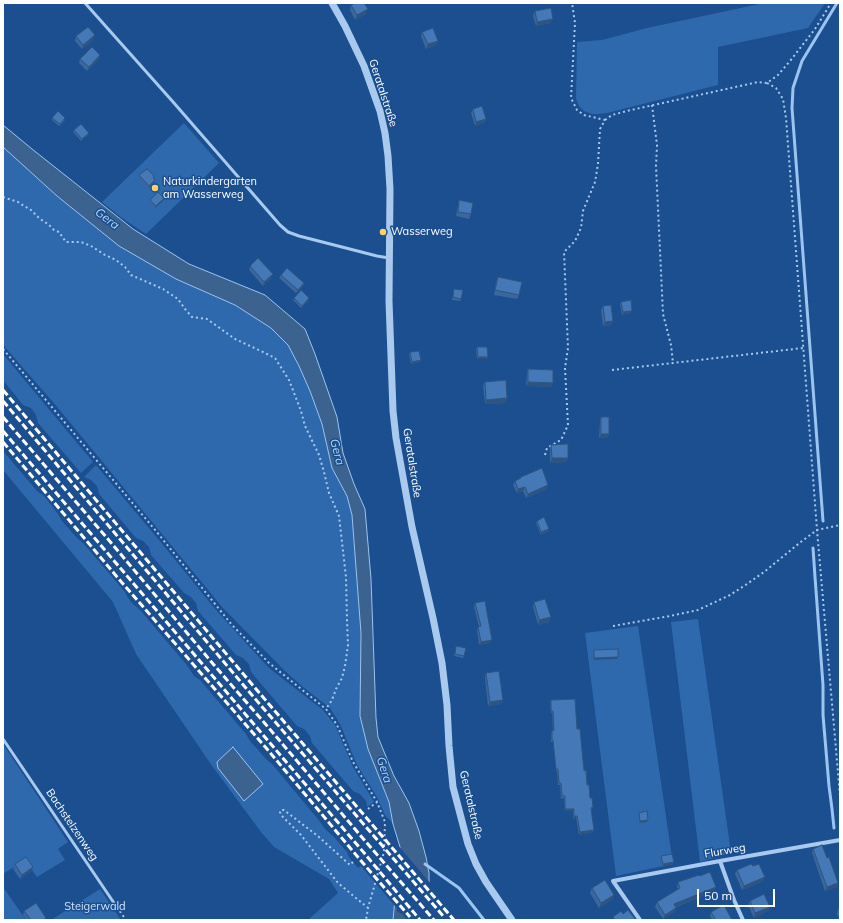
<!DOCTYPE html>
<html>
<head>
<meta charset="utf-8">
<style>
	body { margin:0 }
	#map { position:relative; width:843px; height:923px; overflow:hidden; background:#1b4f8f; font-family:Mulish,sans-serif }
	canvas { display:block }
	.frame { position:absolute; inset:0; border:4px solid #fff; pointer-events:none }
	.scale { position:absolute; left:697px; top:889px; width:78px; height:18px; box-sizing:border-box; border:2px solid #fff; border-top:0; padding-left:5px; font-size:12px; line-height:14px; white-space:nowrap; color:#fff; -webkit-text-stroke:3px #1b4f8f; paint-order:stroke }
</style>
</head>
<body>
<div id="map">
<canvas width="843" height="923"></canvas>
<div class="frame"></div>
<div class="scale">50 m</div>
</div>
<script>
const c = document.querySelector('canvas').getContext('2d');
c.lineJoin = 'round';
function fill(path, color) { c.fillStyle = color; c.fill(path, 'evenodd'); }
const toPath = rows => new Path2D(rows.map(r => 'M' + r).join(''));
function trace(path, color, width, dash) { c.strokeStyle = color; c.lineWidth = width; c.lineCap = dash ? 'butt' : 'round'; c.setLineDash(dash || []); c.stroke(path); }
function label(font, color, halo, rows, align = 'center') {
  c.font = font + ' Mulish,sans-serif'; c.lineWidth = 3; c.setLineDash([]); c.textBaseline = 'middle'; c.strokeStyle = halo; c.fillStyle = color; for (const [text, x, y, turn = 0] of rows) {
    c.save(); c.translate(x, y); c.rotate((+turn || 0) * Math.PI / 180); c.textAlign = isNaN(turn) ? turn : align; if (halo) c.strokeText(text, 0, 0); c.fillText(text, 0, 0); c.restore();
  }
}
fill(toPath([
	[764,3,825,3,808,28,718,47,718,85,607,113,598,114,592,114,584,111,579,106,576,99,577,42,602,40,647,28],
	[184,123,219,163,146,234,122,218,102,202],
	[3,147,57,196,119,246,176,279,235,305,271,328,288,345,299,366,310,391,322,424,332,468,347,496,352,515,361,633,360,716,368,749,389,802,393,824,385,815,377,797,357,765,340,724,330,708,303,687,285,671,223,608,53,402,3,345],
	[3,354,93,462,81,473,38,423,36,415,31,408,23,405,3,380],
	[3,451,37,491,44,496,58,514,62,521,76,537,83,543,125,592,128,598,133,604,140,610,186,664,194,676,200,680,246,734,250,741,266,759,272,764,317,818,326,830,333,836,347,852,349,857,353,862,358,868,361,866,395,906,393,920,308,920,338,893,329,879,274,847,261,832,210,763,136,654,113,602,3,470],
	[96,465,159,540,216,610,246,643,269,668,323,710,335,725,353,767,374,802,367,807,366,801,360,794,353,791,312,743,310,736,304,729,297,726,251,672,249,664,243,658,236,655,198,611,196,603,191,597,184,593,151,555,149,547,143,541,136,538,99,494,97,486,91,480,84,477],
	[698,619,731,853,700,862,671,622],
	[638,626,673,864,616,876,585,633],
	[3,744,68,842,58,849,65,860,37,877,25,860,3,874],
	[3,887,26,920,3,920],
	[100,889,121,920,51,920]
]), '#2e69ad');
const water = toPath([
	[3,125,32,149,133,229,189,264,265,295,305,329,315,354,337,417,343,453,354,484,365,509,371,579,376,718,378,737,394,776,409,803,419,831,426,857,429,873,429,894,426,920,393,920,400,847,393,824,389,802,368,749,360,716,361,633,352,515,347,496,332,468,322,424,310,391,299,366,288,345,271,328,235,305,176,279,119,246,57,196,3,147,3,125],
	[233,747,263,784,244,801,218,768,217,762,233,747]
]);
fill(water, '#3c6290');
trace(water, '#9cc4f0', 1);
fill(toPath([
	[397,844,431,884,431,894,428,920,407,920,402,914,399,913,397,911,397,908,393,904,398,847]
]), '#1b4f8f');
trace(toPath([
	[823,521,792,108,793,88,802,61,837,3],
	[813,548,815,577,823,685,823,715,829,786,832,809,834,828],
	[425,864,459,888,484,920]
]), '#9cc4f0', 3);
trace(toPath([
	[767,83,776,88,783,99,786,118,817,530,840,796],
	[652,105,657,145,656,166,663,314,671,345,673,363],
	[605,120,612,115,631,110,758,82,767,83,778,75,790,61,815,29,831,3],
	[3,197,18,202,24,206,31,210,40,219,48,224,54,230,59,232,66,242,81,242,91,246,105,255,116,260,125,267,131,275,163,289,178,299,185,309,192,317,207,319,235,339,263,352,275,358,289,380,301,411,305,426,319,455,324,472,329,493,339,516,346,577,347,620,348,645,345,666,342,678,336,689,332,700,326,709],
	[3,349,156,531,232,625,269,663,326,709,337,725,353,762,377,802,385,822,384,852,368,908,366,920],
	[612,370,803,348],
	[545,455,547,448,561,440,568,425,565,368,568,348,564,252,575,241,581,228,583,211,595,182,598,164,600,129,605,120,584,115,577,110,571,98,575,23,572,3],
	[613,626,670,616,698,610,730,595,747,584,764,572,802,541,817,530,840,525],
	[368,809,377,802],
	[353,862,350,865,319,837,284,810,281,810,280,812,281,815,301,835,338,883,368,908],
	[117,907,126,920]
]), '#a9c9ee', 2, [2, 3]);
trace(toPath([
	[85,3,174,103,280,225,288,232,299,236,377,256,389,258],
	[3,739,114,903]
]), '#a9c9ee', 3);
trace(toPath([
	[720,861,734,900,743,920],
	[640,920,613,881,720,861,840,840]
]), '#a9c9ee', 4);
trace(toPath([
	[332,3,345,26,364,66,380,111,385,133,388,156,390,189,389,301,393,411,396,438,412,527,433,618,442,663,447,705,449,746,453,787,468,844,476,864,486,882,512,920]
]), '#a9c9ee', 7);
trace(toPath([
	[3,390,256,689,454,920],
	[3,401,251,694,444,917],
	[3,417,113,545,214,665,268,727,366,842,434,920],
	[3,431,365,854,420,920],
	[3,442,118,578,267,749,362,862,410,917]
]), '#fff', 3, [7, 3]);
fill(toPath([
	[351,5,366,14,355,20,350,10],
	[535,11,551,23,536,26,533,16],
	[422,32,438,41,436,45,426,49,421,36],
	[95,35,93,40,82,49,75,41,76,36],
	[100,55,99,59,87,71,79,63,80,59],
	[473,109,486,119,484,123,475,126,471,113],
	[52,118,65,120,59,126,52,120],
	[74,130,89,133,88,135,81,141,73,132],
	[139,175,154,176,153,178,154,182,148,188,139,178],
	[150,200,163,201,155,208,150,202],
	[459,200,471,214,469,219,456,216,458,205],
	[250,266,271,278,263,286,249,270],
	[281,275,304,283,303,286,296,293,279,278],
	[498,277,519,295,517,299,494,295,496,282],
	[454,289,461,299,460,301,452,300],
	[294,298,309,298,309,300,301,308,293,300],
	[621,302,631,313,622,315,620,304],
	[603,306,612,325,603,326,601,310],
	[477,347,488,357,487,359,477,359,476,350],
	[410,352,421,360,420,362,411,364,409,355],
	[528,369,553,383,551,387,526,386,527,373],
	[485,382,506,403,485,404,483,386],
	[601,417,609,434,607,438,599,438,600,421],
	[551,445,568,458,566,462,550,463,550,449],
	[521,477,547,489,526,498,523,491,517,493,513,485,515,481,520,479],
	[537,521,549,531,541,535,536,523],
	[534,602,549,622,538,625,533,607],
	[475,603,492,640,490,643,479,645,477,630,478,627,479,627,474,607],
	[456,646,464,656,463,658,454,656],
	[594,650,618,657,617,659,594,660,593,653],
	[486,673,503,700,501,704,488,706,485,678],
	[551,700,577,729,587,785,592,810,591,810,594,830,593,832,579,835,576,818,573,819,573,811,565,811,564,798,561,799,560,785,558,785,557,771,556,771,553,742,551,742,551,733,552,731,553,731,552,713,551,713,550,702],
	[639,813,647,822,639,823,638,816],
	[813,849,837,887,825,891,812,853],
	[661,856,674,862,673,864,662,867,660,858],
	[15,864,32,871,20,879,13,869],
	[753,866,763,881,742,890,735,874,737,870],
	[678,882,715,891,676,907,676,908,675,912,663,919,655,907,657,902,678,889,677,887],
	[592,888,613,899,599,908,590,893],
	[750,901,770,907,768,911,754,918,748,905],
	[838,909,840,909,840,920,837,914],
	[24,911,45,920,26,920,23,915],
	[711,912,732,920,712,920,710,916]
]), '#3a679d');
fill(toPath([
	[368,9,366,14,355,20,357,15],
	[553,19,551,23,536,26,537,22],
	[95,35,93,40,82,49,83,45],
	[438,41,436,45,426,49,428,44],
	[100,55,99,59,87,71,89,67],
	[486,119,484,123,475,126,476,122],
	[89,133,88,135,81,141,82,139],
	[155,180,154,182,148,188,149,186],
	[164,198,163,201,155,208,156,206],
	[273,274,271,278,263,286,264,282],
	[304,283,303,286,296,293,298,290],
	[309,298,309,300,301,308,302,306],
	[632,311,631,313,622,315,623,312],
	[613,321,612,325,603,326,605,322],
	[478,357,488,357,487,359,477,359],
	[421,360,420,362,411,364,412,362],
	[528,382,553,383,551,387,526,386],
	[507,398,506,403,485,404,486,400],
	[601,434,609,434,607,438,599,438],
	[552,458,568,458,566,462,550,463],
	[548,485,547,489,526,498,528,494],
	[525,487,523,491,517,493,518,489],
	[549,529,549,531,541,535,541,532],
	[551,617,549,622,538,625,539,620],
	[492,640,490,643,479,645,481,642],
	[618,657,617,659,594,660,594,658],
	[503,700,501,704,488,706,490,702],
	[565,809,574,809,573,811,565,811],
	[574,816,577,816,576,818,573,819],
	[648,820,647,822,639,823,640,821],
	[594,830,593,832,579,835,580,832],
	[674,862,673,864,662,867,663,864],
	[33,867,32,871,20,879,22,875],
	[765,877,763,881,742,890,744,886],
	[838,883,837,887,825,891,827,887],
	[716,887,715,891,672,908,674,904],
	[614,895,613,899,599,908,601,903],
	[770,907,768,911,754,918,755,913],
	[676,908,675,912,663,919,665,915]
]), '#305480');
const building = toPath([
	[355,3,364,3,368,9,357,15,351,5,355,3],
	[551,8,553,19,537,22,535,11,551,8],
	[88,27,95,35,83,45,76,36,88,27],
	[433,28,438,41,428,44,422,32,433,28],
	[92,47,100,55,89,67,80,59,92,47],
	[482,106,486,119,476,122,473,109,482,106],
	[58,111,65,118,60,124,52,118,58,111],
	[81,124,89,133,82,139,74,130,81,124],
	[147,169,154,176,153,177,155,180,149,186,139,175,147,169],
	[158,192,164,198,156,206,150,200,158,192],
	[459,200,473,203,471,214,458,212,459,200],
	[258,258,273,274,264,282,250,266,258,258],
	[287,268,304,283,298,290,281,275,287,268],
	[498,277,522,282,519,295,495,290,498,277],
	[454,289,463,290,461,299,453,297,454,289],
	[301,290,309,298,302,306,294,298,301,290],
	[631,300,632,311,623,312,621,302,631,300],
	[611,305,613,321,605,322,603,306,611,305],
	[477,347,487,347,488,357,478,357,477,347],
	[419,351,421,360,412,362,410,352,419,351],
	[528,369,553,370,553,383,528,382,528,369],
	[506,380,507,398,486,400,485,382,506,380],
	[601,417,609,417,609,434,601,434,601,417],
	[568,444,568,458,552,458,551,445,568,444],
	[542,468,548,485,528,494,525,487,518,489,515,481,521,478,521,477,542,468],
	[544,517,549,529,541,532,537,521,544,517],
	[545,599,551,617,539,620,534,602,545,599],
	[485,601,492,640,481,642,478,627,481,626,475,603,485,601],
	[456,646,466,648,464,656,455,654,456,646],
	[618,649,618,657,594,658,594,650,618,649],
	[499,671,503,700,490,702,486,673,499,671],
	[575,699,577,729,580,729,584,771,586,770,587,785,589,785,590,798,592,798,593,807,591,808,594,830,580,832,577,816,574,816,574,809,565,809,565,796,562,796,561,783,559,783,558,769,556,769,553,740,552,740,552,731,554,730,553,711,551,711,551,700,575,699],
	[647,811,648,820,640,821,639,813,647,811],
	[822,845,827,858,829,857,838,883,827,887,813,849,822,845],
	[672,854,674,862,663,864,661,856,672,854],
	[26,857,33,867,22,875,15,864,26,857],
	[751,864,753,866,759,864,765,877,744,886,737,870,751,864],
	[710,872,716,887,674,904,676,908,665,915,657,902,680,888,678,882,699,875,700,876,710,872],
	[605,880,614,895,601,903,592,888,605,880],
	[764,894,770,907,755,913,750,901,764,894],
	[36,903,46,918,43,920,31,920,24,911,36,903],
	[724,905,732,920,716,920,711,912,724,905],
	[628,910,636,920,615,920,613,917,621,911,623,914,628,910]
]);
fill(building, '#4478b7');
trace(building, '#305480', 1);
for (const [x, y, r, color] of [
	[155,188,4,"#ffd166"],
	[383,232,4,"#ffd166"]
]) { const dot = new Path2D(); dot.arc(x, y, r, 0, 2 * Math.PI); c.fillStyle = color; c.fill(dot); trace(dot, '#1b4f8f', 1.5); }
label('11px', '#fff', '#1b4f8f', [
	["Geratalstraße",383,93,72],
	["Geratalstraße",412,463,81],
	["Geratalstraße",471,805,77],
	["Bachstelzenweg",72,825,56],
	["Flurweg",725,851,-10]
]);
label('11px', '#fff', '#1b4f8f', [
	["Naturkindergarten",163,182],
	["am Wasserweg",163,195],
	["Wasserweg",391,232]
], 'left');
label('11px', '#cfe3fa', '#1b4f8f', [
	["Steigerwald",95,907]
]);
label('italic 12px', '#b5d3f5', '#1b4f8f', [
	["Gera",107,219,37],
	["Gera",337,452,75],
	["Gera",384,770,72]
]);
</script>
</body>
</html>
